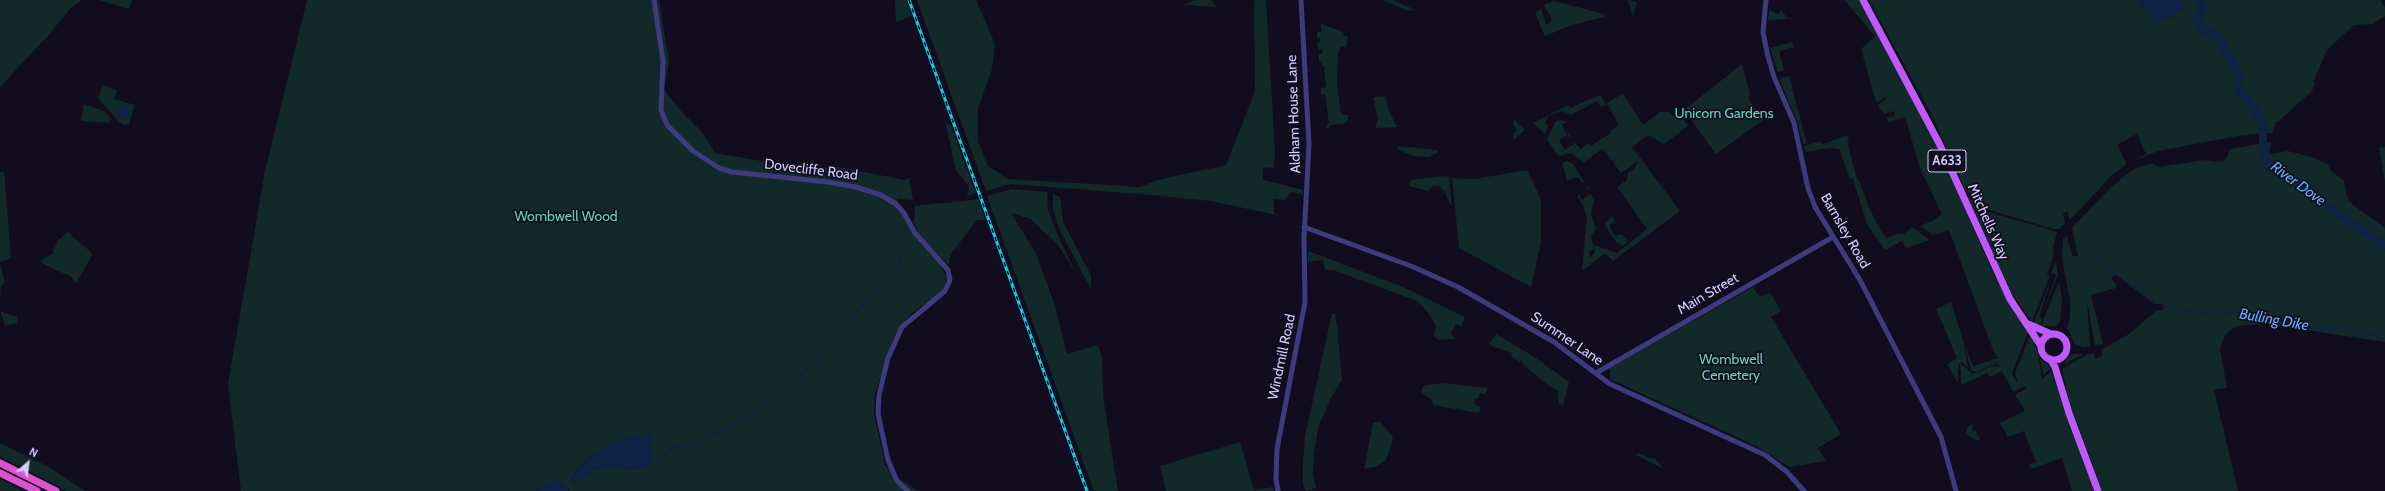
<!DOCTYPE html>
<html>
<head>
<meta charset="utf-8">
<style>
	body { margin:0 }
	#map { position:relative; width:2385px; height:491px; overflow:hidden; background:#110d1f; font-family:Cabin,sans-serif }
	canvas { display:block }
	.north { position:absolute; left:8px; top:443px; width:40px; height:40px; -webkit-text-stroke:3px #110d1f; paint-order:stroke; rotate:28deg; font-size:11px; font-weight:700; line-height:16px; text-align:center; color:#d3cdfd }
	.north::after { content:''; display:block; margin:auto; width:14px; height:18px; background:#d3cdfd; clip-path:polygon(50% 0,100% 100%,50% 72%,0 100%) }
</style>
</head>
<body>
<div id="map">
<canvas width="2385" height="491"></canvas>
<div class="north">N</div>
</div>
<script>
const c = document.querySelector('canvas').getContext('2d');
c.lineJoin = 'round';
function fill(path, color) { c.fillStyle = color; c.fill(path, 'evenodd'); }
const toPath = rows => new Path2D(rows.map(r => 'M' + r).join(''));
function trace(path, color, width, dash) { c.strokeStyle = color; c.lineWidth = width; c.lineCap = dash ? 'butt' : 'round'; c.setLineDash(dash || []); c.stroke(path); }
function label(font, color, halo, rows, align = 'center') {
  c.font = font + ' Cabin,sans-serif'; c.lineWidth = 3.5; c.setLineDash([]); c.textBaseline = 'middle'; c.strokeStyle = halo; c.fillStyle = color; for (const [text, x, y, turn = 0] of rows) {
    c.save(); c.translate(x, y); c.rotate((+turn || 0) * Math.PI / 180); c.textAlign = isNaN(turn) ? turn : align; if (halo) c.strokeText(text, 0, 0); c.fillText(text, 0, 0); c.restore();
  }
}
fill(toPath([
	[0,0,82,0,70,9,46,38,0,87],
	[99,0,132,0,129,9],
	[307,0,659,0,669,61,664,90,680,110,704,134,715,153,802,168,838,167,905,180,909,178,913,200,898,199,896,205,938,259,947,278,942,293,913,312,901,325,892,341,875,394,874,414,885,465,900,479,918,491,570,491,560,481,555,480,536,491,241,491,228,384,265,171],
	[646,434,649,467,636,469,605,467,592,470,573,485,572,477,589,457],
	[895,0,907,0,912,16,896,22],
	[917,0,976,0,995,44,992,69,978,108,978,141,988,166,1008,179,1140,187,1158,180,1226,165,1255,91,1254,0,1266,0,1275,151,1274,168,1263,167,1263,180,1303,190,1303,195,1291,192,1285,200,1274,199,1274,213,1281,216,1211,201,1140,194,1011,184,986,191],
	[1194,0,1211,0,1217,7,1184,5],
	[1382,0,1392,0,1416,10,1409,11],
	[1628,0,1637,2,1633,16],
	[1844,0,1860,0,1924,116,1993,273,2016,315,2029,330,2012,373,2014,378,2018,382,2015,373,2031,333,2038,353,2042,379,2053,369,2090,474,2094,491,2072,491,2062,458,2031,469,2028,465,2036,462,2024,431,2008,437,2000,423,2025,411,2015,395,2027,388,2025,386,2013,392,2002,371,1990,377,1987,373,1962,385,1961,383,1960,363,1973,374,1993,366,2001,367,1997,363,1976,372,1971,370,1964,343,1973,366,1998,358,1993,350,1949,230,1933,235,1920,226,1932,221,1942,214,1920,168,1905,117,1888,122,1886,116,1889,118,1895,116,1894,111,1884,114,1878,105,1886,99,1884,97,1877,103,1875,99,1861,49,1875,36],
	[1869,0,2138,0,2156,23,2163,18,2175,16,2178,12,2185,8,2180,0,2380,0,2385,7,2385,16,2373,24,2354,25,2327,50,2314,80,2315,84,2312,91,2279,121,2276,122,2272,133,2243,135,2158,151,2131,162,2146,154,2137,134,2117,145,2127,164,2113,174,2071,219,2069,220,2068,212,2063,213,2065,223,2059,229,2053,229,1986,209,1965,189,1929,110],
	[1554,1,1604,14,1604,17,1572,25,1545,36,1535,13,1541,8,1546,25,1548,24,1552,20,1544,5],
	[1770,7,1770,11,1779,14,1780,10,1789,19,1768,20],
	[1321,24,1343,32,1344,36,1348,36,1346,47,1341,46,1338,52,1337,82,1341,115,1348,115,1348,120,1344,124,1331,125,1328,129,1326,127,1329,123,1325,94,1321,94,1321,88,1326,87,1324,66,1322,66,1322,61,1319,61,1319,54,1323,53,1322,49,1318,49,1317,42,1320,42,1320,38,1317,38,1317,32,1321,32],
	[1792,42,1794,47,1779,51,1784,71,1778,72,1770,48],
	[1742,64,1750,94,1748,98,1763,120,1716,154,1684,110],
	[1789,76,1791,84,1807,144,1803,144,1797,121,1780,81,1781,78],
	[103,85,117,90,114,99,135,105,129,124,125,125,119,122,98,98],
	[1623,93,1643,125,1660,112,1669,112,1673,116,1680,114,1688,126,1664,144,1648,135,1632,147,1680,211,1613,261,1605,253,1582,271,1587,218,1583,205,1577,196,1581,194,1580,197,1582,200,1591,194,1586,187,1587,186,1594,201,1591,214,1596,229,1591,236,1594,249,1589,251,1590,258,1595,252,1594,245,1617,253,1647,229,1617,187,1627,180,1628,173,1635,168,1638,161,1621,173,1605,151,1609,148,1604,151,1602,149,1584,162,1571,153,1558,156,1547,139,1555,122,1558,120,1565,121,1566,123,1562,123,1563,127,1566,134,1569,133,1571,136,1570,138,1568,134,1559,140,1565,150,1574,144,1573,141,1581,149,1588,143,1590,146,1611,133,1610,131,1619,125,1608,105,1601,107,1597,101,1571,115,1562,111,1549,115,1545,124,1548,125,1545,134,1533,123,1568,105,1570,108,1600,95,1606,104],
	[1386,96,1388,109,1397,127,1375,128,1378,119,1373,97],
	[84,104,104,111,111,119,109,123,81,121],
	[1514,119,1525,130,1513,140,1513,134,1517,130,1513,125],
	[945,121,951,126,976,193,966,196,969,191,967,183,956,171],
	[1848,135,1849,140,1847,141,1857,180,1859,180,1869,208,1882,232,1887,238,1896,234,1904,234,1912,227,1930,240,1906,248,1902,241,1885,250,1867,224,1853,179,1850,179,1839,149,1830,148,1805,152,1804,146,1820,141,1823,144],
	[2271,142,2269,154,2288,151,2311,157,2328,164,2331,171,2344,181,2348,201,2385,228,2385,342,2266,324,2239,326,2230,330,2224,337,2220,349,2227,388,2214,390,2238,491,2101,491,2093,465,2069,402,2062,369,2088,354,2093,353,2096,359,2103,355,2101,350,2129,334,2157,310,2162,311,2164,304,2154,304,2115,274,2111,279,2117,286,2116,288,2091,295,2103,344,2095,346,2087,300,2090,346,2084,347,2075,344,2067,328,2070,318,2070,301,2062,258,2063,239,2067,235,2072,256,2078,256,2072,228,2111,187,2134,169,2153,163,2158,167,2205,160,2222,162,2227,158,2230,149],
	[1398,146,1437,150,1439,152,1429,157,1413,156,1397,149],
	[2385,147,2385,182,2379,148],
	[1567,161,1573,164,1585,183,1583,184,1578,177,1567,180,1562,163],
	[1527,170,1541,199,1541,242,1531,287,1459,248,1452,178,1475,179],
	[4,171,11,258,0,262,0,172],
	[1443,176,1449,177,1452,208,1444,191,1439,186,1433,186,1428,191,1409,186,1411,180],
	[1012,189,1047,192,1048,209,1055,229,1075,272,1058,245,1031,219,1011,213,1036,253,1055,306,1067,354,1098,345,1102,356,1103,396,1118,491,1094,491,987,196],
	[1053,194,1060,197,1063,222,1091,275,1091,289,1059,228,1053,209],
	[1967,196,1985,211,2057,232,2053,248,2054,255,2047,274,2050,275,2032,322,2011,292],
	[979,199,985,220,977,220,951,254,948,265,920,236,914,222,915,206],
	[1613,216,1614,221,1610,225,1610,228,1615,236,1622,234,1628,242,1623,246,1617,243,1605,226,1606,222],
	[68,232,93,254,76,283,70,276,53,269,39,261,52,254,58,240],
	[1308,251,1403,287,1465,317,1461,326,1456,324,1451,333,1454,339,1438,340,1434,335,1436,326,1427,311,1417,301,1333,270,1325,270,1323,260,1308,262],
	[2056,261,2058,275,2042,316,2056,275,2051,272],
	[0,264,5,282,1,286,0,302],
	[2052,276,2039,318,2042,319,2040,326,2034,323],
	[2059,281,2062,298,2060,322,2056,326,2041,326],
	[1753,287,1760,297,1770,292,1781,311,1771,317,1841,434,1818,448,1826,461,1789,467,1756,446,1610,379,1610,368],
	[1951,302,1963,340,1968,368,1962,362,1958,364,1958,383,1947,364,1957,358,1936,309],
	[0,311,17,317,18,323,5,325],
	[1332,313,1335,314,1337,326,1342,380,1331,398,1318,428,1314,454,1313,474,1316,488,1306,491,1303,485,1303,464,1305,436],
	[1545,327,1565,335,1567,332,1571,343,1574,347,1580,346,1584,353,1580,355,1560,339,1545,331],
	[1496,334,1533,356,1569,382,1563,405,1559,404,1558,391,1544,382,1523,364,1521,360,1519,362,1511,355,1512,353,1489,345],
	[2073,354,2084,354,2064,364,2068,356],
	[2040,358,2052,368,2043,375],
	[1442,383,1487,388,1486,395,1480,393,1478,399,1475,399,1474,404,1481,407,1479,413,1433,405,1432,400,1421,392,1423,386],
	[1380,421,1393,438,1387,458,1385,461,1375,467,1364,469,1373,423],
	[1972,424,1972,431,1975,430,1980,439,1977,441,1966,434,1967,428],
	[1240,442,1254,490,1273,487,1274,491,1166,491,1160,466],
	[0,443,49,467,85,491,67,491,0,456],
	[1638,453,1649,458,1655,458,1664,469,1636,455],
	[0,479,23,491,0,491]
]), '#112928');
fill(toPath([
	[2138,0,2180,0,2185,8,2178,12,2175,16,2163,18,2156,24],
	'117 112a6 6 0 1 1 12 0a6 6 0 1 1-12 0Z',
	[646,434,651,435,651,462,649,467,636,469,605,467,592,470,573,485,572,478,579,469,589,457,610,442],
	[555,480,560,481,569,491,536,491]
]), '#0e2243');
trace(toPath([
	[2092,256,2155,303],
	[2162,305,2176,309,2207,313,2219,312,2256,315,2312,328,2341,329,2385,337],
	[661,461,671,448,692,444,726,428,770,400,799,377,856,314,879,284,898,266,903,253,911,244]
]), '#0e2243', 1.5);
trace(toPath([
	[2200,0,2202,8,2197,20,2201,28,2218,37,2239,74,2238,89,2262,120,2264,155,2268,165,2277,172,2296,179,2320,201,2385,246]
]), '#0e2243', 8);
trace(toPath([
	[654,0,663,61,661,110,667,125,693,151,719,168,732,172,828,182,856,187,881,195,896,204,904,213,915,233,948,270,950,280,945,291,902,327,888,358,879,395,878,414,888,460,897,481,908,491],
	[1766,0,1763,32,1767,53,1774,77,1794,123,1808,188,1815,207,1860,280,1941,437,1956,491],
	[1304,227,1411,266,1458,287,1554,342,1610,384,1765,455,1787,472,1804,491],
	[1596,373,1833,237],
	[1278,491,1276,479,1277,449,1305,302,1304,238,1309,144,1301,0]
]), '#3d3a7d', 5);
trace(toPath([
	[1863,0,1939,143,2010,299,2041,346],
	[2028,324,2051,334],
	'2041 347a13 13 0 1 1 26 0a13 13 0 1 1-26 0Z',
	[2050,359,2055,367,2069,413,2098,491]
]), '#bf59f9', 7);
trace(toPath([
	[0,463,56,491],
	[0,473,37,491]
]), '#dc53cb', 7);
const rail = toPath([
	[909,0,1087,491]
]);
trace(rail, '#09d4ee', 3);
trace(rail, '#110d1f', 1.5, [4.5]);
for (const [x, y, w] of [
	[1947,161,38]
]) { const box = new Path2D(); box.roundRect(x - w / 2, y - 11, w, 22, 3); c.fillStyle = '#110d1f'; c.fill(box); trace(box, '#d3cdfd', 1); }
label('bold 13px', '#d3cdfd', null, [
	["A633",1947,161]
]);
label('14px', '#d3cdfd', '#110d1f', [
	["Aldham House Lane",1294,114,-92],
	["Dovecliffe Road",811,170,7],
	["Mitchells Way",1988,222,66],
	["Barnsley Road",1845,231,60],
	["Main Street",1708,294,-30],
	["Summer Lane",1567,339,34],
	["Windmill Road",1282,357,-78]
]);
label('14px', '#5ddabc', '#110d1f', [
	["Unicorn Gardens",1724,114],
	["Wombwell Wood",566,217],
	["Wombwell",1731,360],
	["Cemetery",1731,376]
]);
label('italic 15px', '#60b0f9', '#110d1f', [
	["River Dove",2298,184,36],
	["Bulling Dike",2274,320,10]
]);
</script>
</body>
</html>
